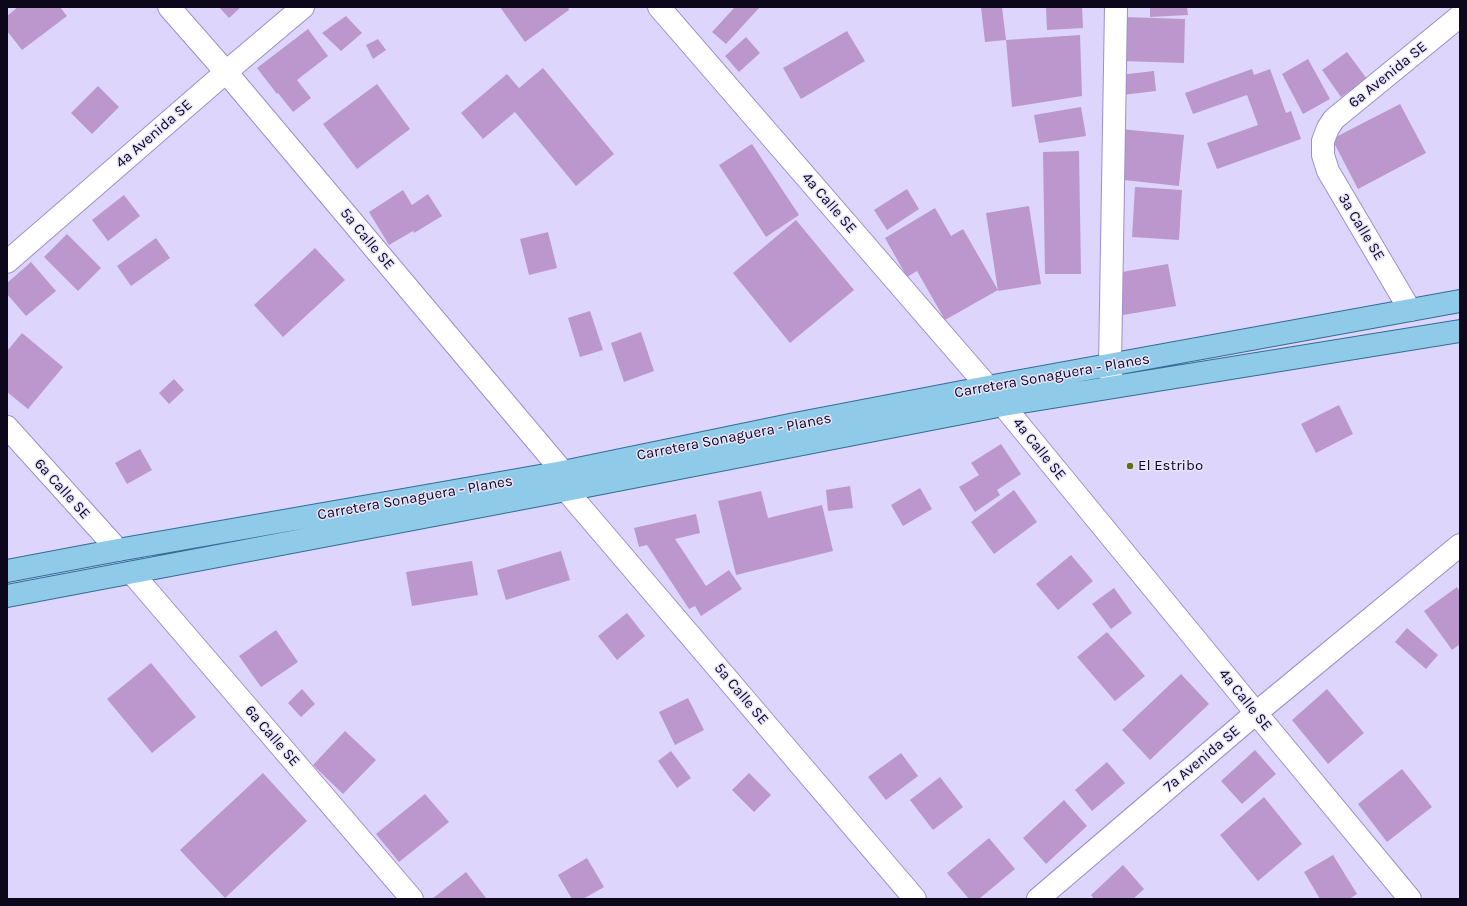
<!DOCTYPE html>
<html>
<head>
<meta charset="utf-8">
<style>
	body { margin:0 }
	#map { position:relative; width:1467px; height:906px; overflow:hidden; background:#ddd5fb; font-family:Karla,sans-serif }
	canvas { display:block }
	.frame { position:absolute; inset:0; border:8px solid #0d071c; pointer-events:none }
</style>
</head>
<body>
<div id="map">
<canvas width="1467" height="906"></canvas>
<div class="frame"></div>
</div>
<script>
const c = document.querySelector('canvas').getContext('2d');
c.lineJoin = 'round';
function fill(path, color) { c.fillStyle = color; c.fill(path, 'evenodd'); }
const toPath = rows => new Path2D(rows.map(r => 'M' + r).join(''));
function trace(path, color, width, dash) { c.strokeStyle = color; c.lineWidth = width; c.lineCap = dash ? 'butt' : 'round'; c.setLineDash(dash || []); c.stroke(path); }
function label(font, color, halo, rows, align = 'center') {
  c.font = font + ' Karla,sans-serif'; c.lineWidth = 3; c.setLineDash([]); c.textBaseline = 'middle'; c.strokeStyle = halo; c.fillStyle = color; for (const [text, x, y, turn = 0] of rows) {
    c.save(); c.translate(x, y); c.rotate((+turn || 0) * Math.PI / 180); c.textAlign = isNaN(turn) ? turn : align; if (halo) c.strokeText(text, 0, 0); c.fillText(text, 0, 0); c.restore();
  }
}
fill(toPath([
	[18,7,60,7,67,16,22,50,7,31,7,16],
	[219,7,241,7,229,18],
	[500,7,568,7,569,10,525,42],
	[735,7,760,7,726,44,712,32],
	[981,7,1002,7,1006,40,985,42],
	[1046,7,1082,7,1083,28,1047,30],
	[1150,7,1187,7,1188,15,1150,17],
	[346,16,362,33,341,51,322,33],
	[1123,17,1185,19,1184,63,1122,61],
	[308,29,328,56,297,80,311,98,293,112,278,93,277,94,257,68],
	[847,31,865,61,801,99,783,68],
	[1080,35,1082,96,1012,107,1006,40],
	[746,37,760,53,739,72,725,56],
	[378,39,386,50,373,59,366,45],
	[1347,52,1367,79,1341,97,1322,70],
	[1308,59,1330,99,1303,114,1282,74],
	[543,68,614,154,576,186,515,112,483,139,461,113,507,74,519,88],
	[1252,69,1254,75,1270,69,1286,113,1291,111,1301,139,1217,169,1207,143,1258,125,1247,95,1193,114,1185,93],
	[1154,71,1156,91,1122,95,1119,75],
	[377,84,410,129,357,169,323,124],
	[98,86,119,107,92,134,71,113],
	[1400,104,1426,153,1358,189,1332,139],
	[1081,107,1086,136,1039,143,1034,115],
	[1120,129,1184,135,1179,186,1115,179],
	[752,144,799,215,766,237,719,165],
	[1079,151,1081,274,1045,274,1043,152],
	[1135,187,1182,190,1179,240,1132,237],
	[907,189,919,209,887,230,874,210],
	[403,190,412,205,428,194,442,216,414,233,413,231,389,245,369,212],
	[124,195,140,216,108,241,92,220],
	[1029,206,1041,284,998,291,986,213],
	[935,208,951,236,963,229,998,290,945,320,917,271,907,277,885,238],
	[796,220,854,290,790,343,733,273],
	[548,232,557,268,529,275,520,239],
	[67,234,101,268,78,291,44,257],
	[156,238,170,258,131,286,117,266],
	[315,248,345,280,283,337,254,305],
	[31,262,56,291,26,316,7,294,7,283],
	[1168,264,1176,306,1123,315,1116,273],
	[590,311,603,350,580,357,568,318],
	[641,332,654,371,624,382,611,343],
	[22,333,63,367,28,409,7,392,7,351],
	[174,379,184,390,169,404,159,393],
	[1339,405,1353,434,1316,453,1301,424],
	[1001,444,1021,474,997,490,1000,495,975,512,959,487,979,475,971,463],
	[140,449,152,470,127,484,115,463],
	[850,486,853,508,828,511,826,490],
	[920,488,932,509,903,526,891,505],
	[1014,490,1037,522,994,554,971,522],
	[761,491,768,518,822,505,833,551,736,575,718,501],
	[696,514,700,533,675,539,706,586,729,570,742,589,701,616,695,606,689,609,647,545,639,547,634,528],
	[561,551,570,580,506,600,497,570],
	[1071,555,1093,581,1058,610,1036,584],
	[472,561,478,595,412,606,406,572],
	[1457,587,1460,592,1460,644,1452,650,1424,611],
	[1114,588,1132,613,1111,629,1092,604],
	[627,613,645,636,617,660,598,636],
	[1407,628,1438,655,1426,669,1395,642],
	[276,630,298,662,261,687,239,656],
	[1107,632,1145,676,1115,701,1077,657],
	[151,663,196,717,152,753,107,699],
	[1181,674,1209,704,1150,760,1122,730],
	[302,689,315,704,301,717,288,703],
	[1327,689,1364,733,1328,764,1292,720],
	[688,698,704,730,675,745,659,712],
	[345,731,376,760,343,794,313,765],
	[1255,750,1276,774,1242,804,1221,781],
	[671,751,691,778,677,788,658,761],
	[901,753,918,776,886,800,868,777],
	[1107,762,1125,783,1092,811,1075,790],
	[1402,769,1432,807,1387,842,1358,804],
	[263,773,307,821,225,898,180,850],
	[749,773,771,795,754,812,732,790],
	[940,777,963,807,933,830,910,800],
	[425,794,449,822,399,862,376,834],
	[1264,797,1302,844,1258,881,1220,835],
	[1064,800,1087,826,1046,864,1023,838],
	[989,838,1015,869,979,899,969,899,947,873],
	[1333,855,1357,894,1349,899,1320,899,1304,872],
	[587,858,604,887,583,899,572,899,558,875],
	[1123,865,1144,889,1133,899,1094,899,1091,895],
	[466,872,486,898,432,899]
]), '#bc97cd');
const minor = toPath([
	[169,7,226,72,563,472],
	[659,7,988,387,1256,713,1410,899],
	[7,262,226,72,303,7],
	[1410,310,1328,171,1323,155,1323,141,1328,128,1334,119,1460,16],
	[1112,384,1110,365,1116,7],
	[7,427,118,550],
	[566,490,915,899],
	[132,573,412,899],
	[1038,899,1256,713,1460,545]
]);
const major = toPath([
	[7,571,118,550,563,472,795,424,988,387,1460,301],
	[7,596,566,490,1003,405,1460,331]
]);
trace(minor, '#9d8fcb', 24);
trace(major, '#316e96', 24);
trace(minor, '#fff', 22);
trace(major, '#8fcae8', 22);
for (const [x, y, r, color] of [
	[1130,466,4,"#656d13"]
]) { const dot = new Path2D(); dot.arc(x, y, r, 0, 2 * Math.PI); c.fillStyle = color; c.fill(dot); trace(dot, '#e9e4fe', 1.5); }
label('15px', '#0d071c', '#e9e4fe', [
	["6a Avenida SE",1388,75,-39],
	["4a Avenida SE",154,134,-41],
	["4a Calle SE",829,203,49],
	["3a Calle SE",1361,227,59],
	["5a Calle SE",367,239,50],
	["Carretera Sonaguera - Planes",1052,376,-10],
	["Carretera Sonaguera - Planes",734,437,-11],
	["4a Calle SE",1039,449,51],
	["6a Calle SE",62,489,48],
	["Carretera Sonaguera - Planes",415,498,-10],
	["5a Calle SE",741,694,50],
	["4a Calle SE",1245,700,51],
	["6a Calle SE",272,736,49],
	["7a Avenida SE",1202,759,-40]
]);
label('15px', '#0d071c', '#e9e4fe', [
	["El Estribo",1138,466]
], 'left');
</script>
</body>
</html>
